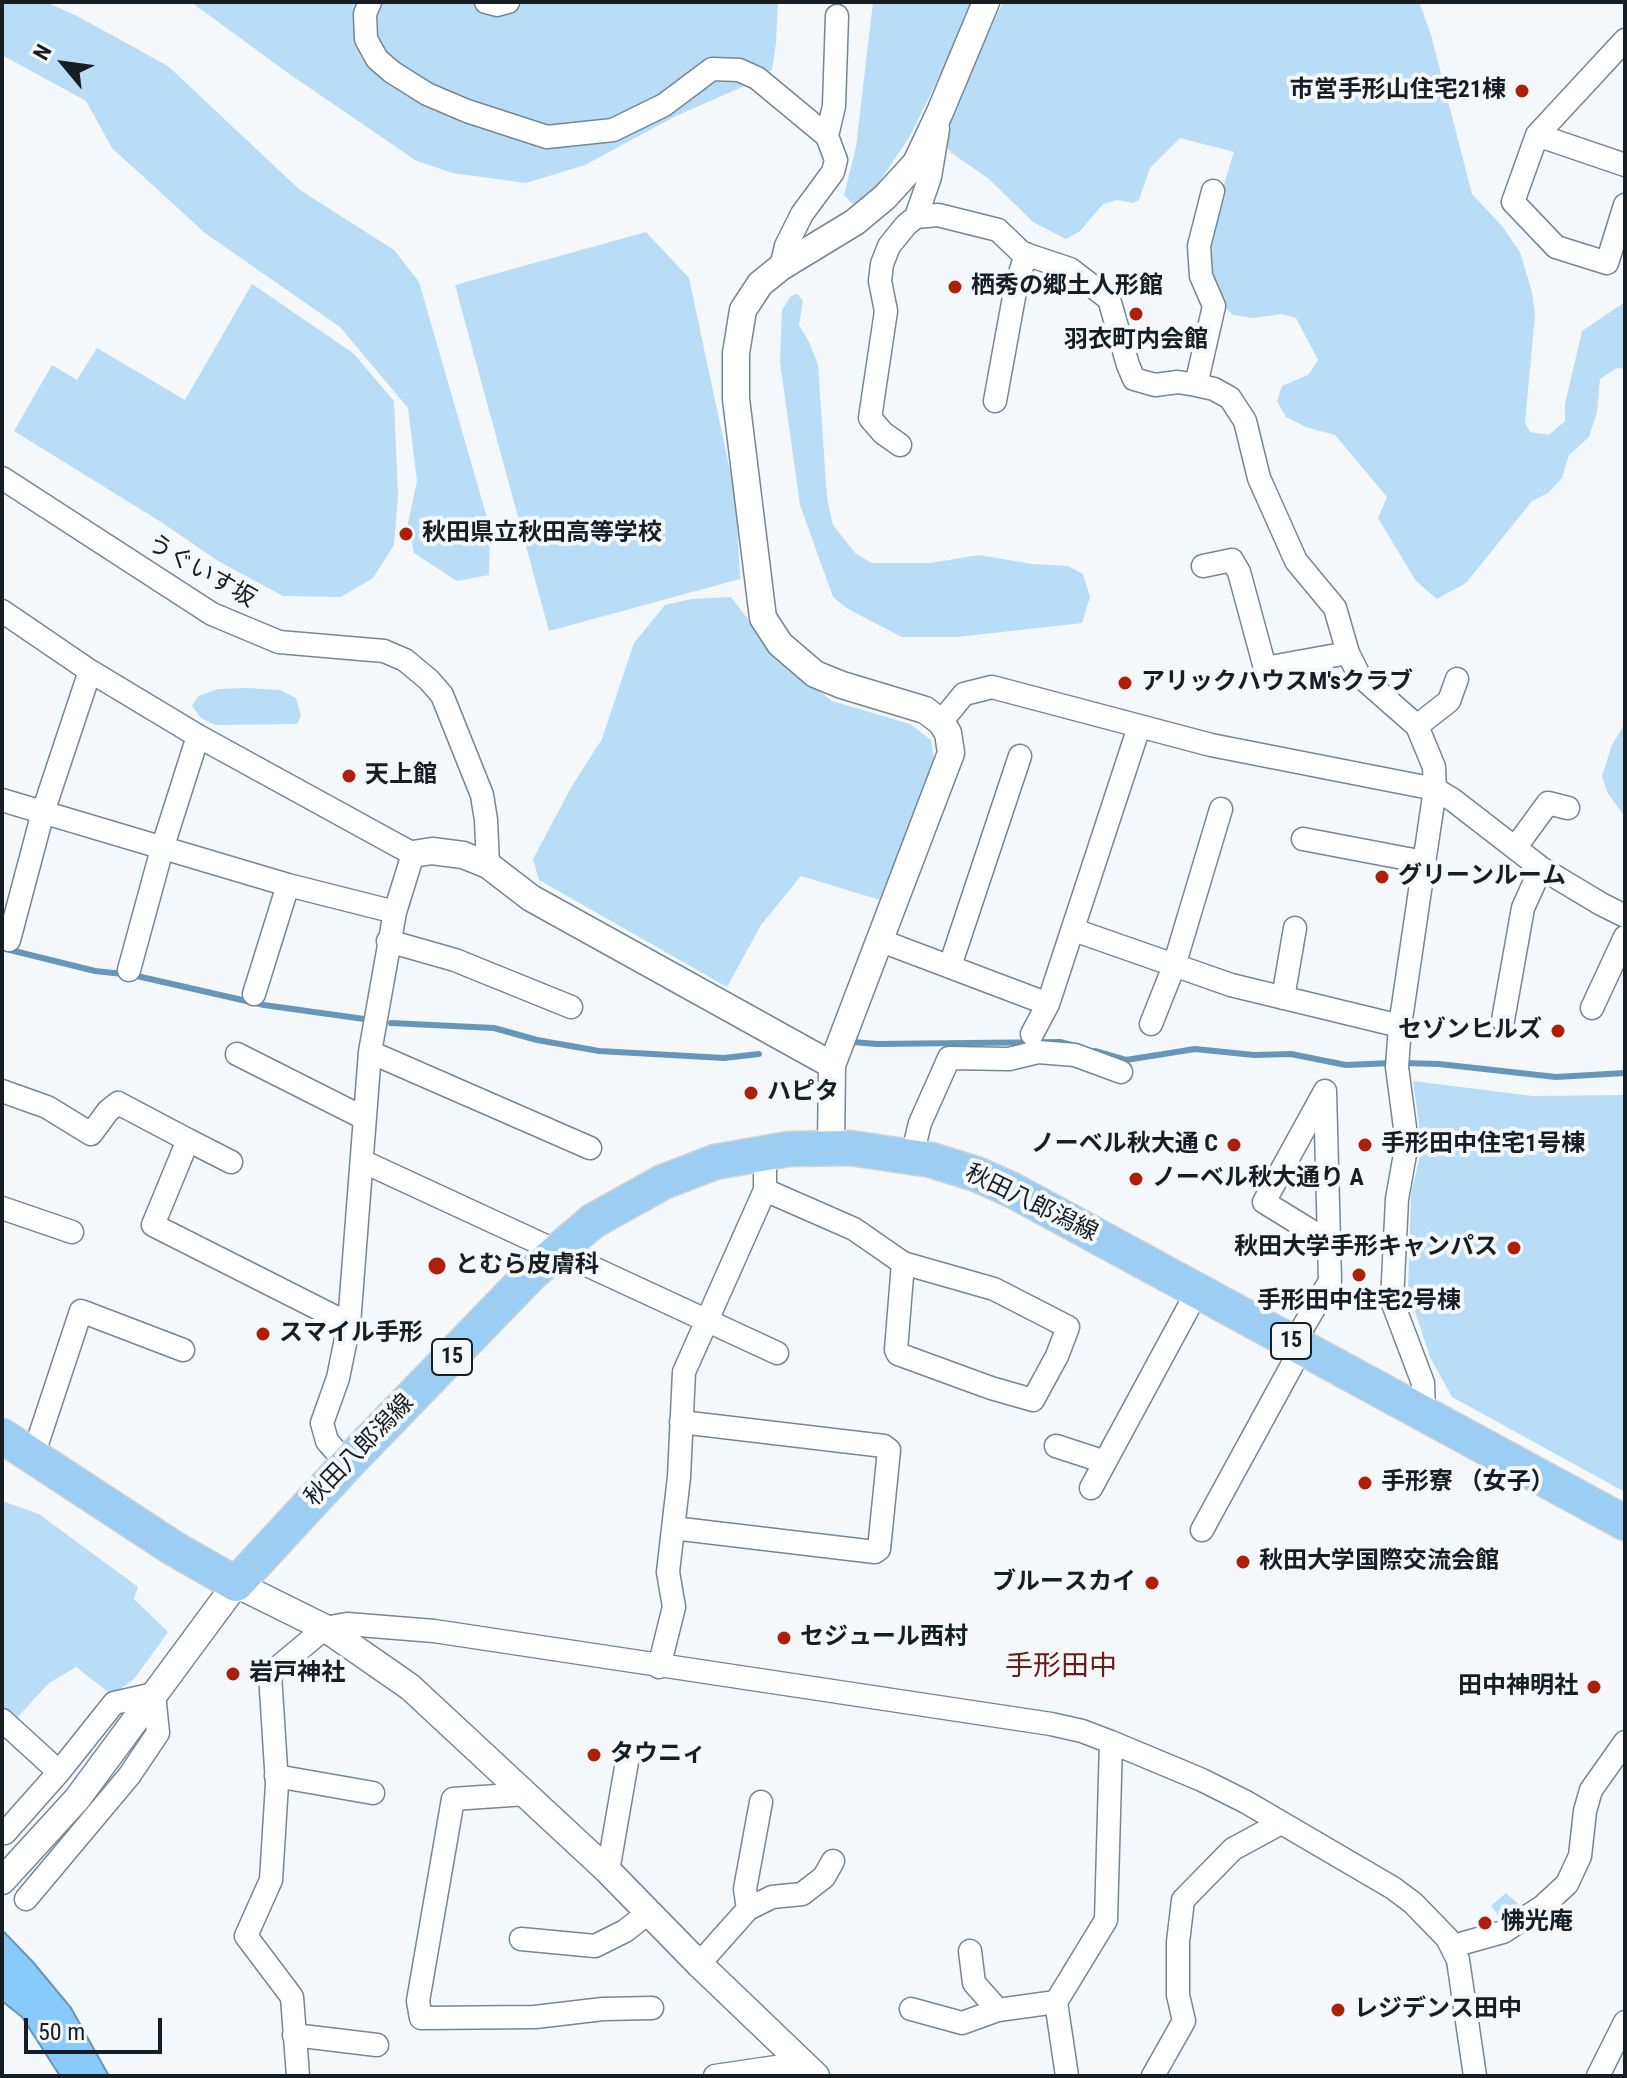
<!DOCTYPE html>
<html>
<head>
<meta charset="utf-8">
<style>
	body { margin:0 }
	#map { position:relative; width:1627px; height:2078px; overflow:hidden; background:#f4f8fb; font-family:"Roboto Condensed",sans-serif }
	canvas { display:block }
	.frame { position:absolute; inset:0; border:4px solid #161e23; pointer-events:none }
	.north { position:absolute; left:24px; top:24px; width:80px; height:80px; -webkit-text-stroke:6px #f4f8fb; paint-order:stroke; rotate:299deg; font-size:22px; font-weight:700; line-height:32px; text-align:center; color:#161e23 }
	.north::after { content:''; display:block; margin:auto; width:28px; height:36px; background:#161e23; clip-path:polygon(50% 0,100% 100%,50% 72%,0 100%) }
	.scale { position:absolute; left:24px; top:2018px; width:138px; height:36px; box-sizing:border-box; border:4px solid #161e23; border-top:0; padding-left:10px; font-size:24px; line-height:28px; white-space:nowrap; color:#161e23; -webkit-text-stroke:6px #f4f8fb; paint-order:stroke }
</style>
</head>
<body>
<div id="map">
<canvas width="1627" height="2078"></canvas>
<div class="frame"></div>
<div class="north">N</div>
<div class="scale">50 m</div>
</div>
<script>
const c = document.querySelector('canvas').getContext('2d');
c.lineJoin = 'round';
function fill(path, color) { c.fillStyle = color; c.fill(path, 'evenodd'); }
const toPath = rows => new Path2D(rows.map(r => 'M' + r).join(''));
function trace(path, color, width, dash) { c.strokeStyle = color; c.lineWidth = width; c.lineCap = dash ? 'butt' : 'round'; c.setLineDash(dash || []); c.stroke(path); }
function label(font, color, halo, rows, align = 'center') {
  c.font = font + ' "Roboto Condensed","Noto Sans JP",sans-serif'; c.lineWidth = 8; c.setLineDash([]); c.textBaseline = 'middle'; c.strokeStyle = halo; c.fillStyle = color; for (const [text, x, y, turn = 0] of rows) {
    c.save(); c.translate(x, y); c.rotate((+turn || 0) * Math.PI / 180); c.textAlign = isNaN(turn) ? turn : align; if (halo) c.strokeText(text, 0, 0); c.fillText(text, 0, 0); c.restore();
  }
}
fill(toPath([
	[2,2,46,2,77,16,168,66,300,190,394,250,419,282,490,528,489,575,457,581,414,553,408,523,417,481,408,408,340,327,205,233,112,148,86,101,2,55],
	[191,2,778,2,776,43,772,70,742,87,676,116,585,165,526,183,452,173,415,160,288,73],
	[873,2,976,2,910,136,867,201,853,204,844,195,856,147],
	[1003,2,1419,2,1431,35,1472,194,1502,226,1520,252,1532,292,1535,315,1525,423,1530,432,1549,435,1565,421,1565,404,1582,331,1625,302,1625,369,1617,368,1600,379,1597,412,1589,437,1569,455,1562,478,1548,493,1532,501,1466,583,1437,599,1416,581,1378,518,1387,497,1335,435,1306,427,1286,417,1277,401,1282,386,1308,375,1318,360,1296,318,1282,314,1253,318,1233,315,1218,300,1204,247,1234,152,1180,138,1150,168,1139,200,1133,203,1117,200,1103,204,1080,231,1066,239,1033,222,989,179,950,152,943,137,956,100],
	[646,232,689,278,736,499,740,579,549,631,455,285],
	[252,284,353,353,394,401,398,495,394,545,373,578,341,597,283,596,218,561,161,522,14,431,52,365,77,380,97,348,185,400],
	[797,294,803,301,799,325,809,342,818,365,827,498,833,525,856,554,872,563,930,563,979,555,1032,564,1068,566,1083,574,1090,597,1082,623,957,637,902,637,848,609,833,597,800,505,780,362,782,310,791,296],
	[731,597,779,660,832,701,910,724,931,740,934,760,880,900,801,876,761,925,727,987,539,880,533,859,572,786,602,739,634,643,665,605,691,599],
	[246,688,280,690,296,698,301,716,297,724,215,725,201,718,192,706,198,696,218,689],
	[1625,723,1625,817,1607,792,1602,776,1612,745],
	[1413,1081,1533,1096,1625,1095,1625,1492,1452,1397,1430,1357,1408,1290,1411,1194,1422,1147],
	[2,1501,39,1514,138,1587,134,1599,168,1632,134,1679,112,1695,76,1667,49,1683,15,1720,2,1708],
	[1506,1893,1526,1911,1505,1924,1491,1906]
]), '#b9dcf7');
const water = toPath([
	[2,1930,32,1961,71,2008,109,2076,60,2076,22,2017,2,2001,2,1930]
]);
fill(water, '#88cafa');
trace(water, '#6696ba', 2);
trace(toPath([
	[6,949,95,971,123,974],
	[137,976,264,1005,364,1019],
	[391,1023,494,1028,537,1040,599,1051,724,1058,759,1054],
	[853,1042,877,1044,1060,1042,1072,1045],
	[1095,1051,1126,1060,1195,1049,1254,1055,1291,1054,1346,1065,1392,1063],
	[1403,1063,1439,1064,1556,1077,1625,1073]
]), '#6696ba', 6);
const minor = toPath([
	[370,2,365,14,366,39,377,59,392,72,427,94,467,111,547,137,613,130,664,105,712,69,739,70,757,78,827,136,836,160,833,172,802,214,786,246,781,267],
	[486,2,497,5,508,2],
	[1625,40,1537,135,1513,202,1556,247,1607,263,1625,205],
	[1537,135,1625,165],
	[827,136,834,106,837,16],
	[916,217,930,177,938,129],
	[1196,385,1214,306,1201,276,1199,246,1213,191],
	[995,401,1016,286,1026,254],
	[900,445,883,433,870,418,886,311,880,281,882,264,889,246,906,225,916,217,938,215,998,230,1022,253,1070,269,1109,299,1128,365,1134,379,1155,385,1178,382,1196,385,1214,389,1230,398,1245,421,1259,478,1296,561,1335,608,1348,653,1359,675,1417,726,1434,767,1435,789,1400,1026,1397,1067,1407,1143,1397,1199,1392,1301,1423,1383,1424,1414],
	[2,478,212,614,279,642,384,651,405,660,429,680,442,695,482,795,486,820,488,865],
	[1203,566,1232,560,1239,572,1265,668,1348,653],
	[2,611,90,671,198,736,413,854,395,912,370,1052,349,1324,338,1378,322,1423,327,1441,347,1464],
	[941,722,964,694,992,687,1211,745,1435,789,1453,800,1541,868,1601,904,1625,916],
	[1417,726,1449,701,1457,679],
	[2,800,288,885,395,912],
	[1303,839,1424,862],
	[1515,848,1548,803,1568,808],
	[1074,930,1231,985,1400,1026],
	[9,940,43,812,90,671],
	[879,940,1048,1004,1139,727],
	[388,941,455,960,571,1007],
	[950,966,1020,756],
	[129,970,162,849,198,736],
	[254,994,288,885],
	[1283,998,1295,928],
	[1592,1008,1625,937],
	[1503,1020,1523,908,1541,868],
	[1151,1024,1174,966,1221,809],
	[1032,1034,1048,1004],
	[370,1052,590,1148],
	[237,1054,364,1118],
	[2,1091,47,1107,91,1134,108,1111,118,1103,188,1140,153,1225,349,1324],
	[188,1140,231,1162],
	[912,1156,920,1123,949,1058,1009,1059,1038,1052,1075,1055,1121,1072],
	[362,1161,777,1353],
	[765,1190,854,1229,903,1263,994,1289,1068,1327,1057,1356,1033,1400,991,1388,898,1354,896,1350,903,1263],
	[2,1208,72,1232],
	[1056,1446,1105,1462],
	[33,1456,81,1311,183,1350],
	[1091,1488,1198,1290],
	[673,1528,875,1552,879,1549,889,1450,884,1446,681,1422],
	[1202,1530,1302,1347,1302,1329,1330,1281,1329,1242,1325,1091,1264,1202,1329,1242],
	[659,1667,674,1607,668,1572,679,1477,684,1372,765,1190,765,1152],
	[2,1720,59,1772],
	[276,1776,373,1793],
	[526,1794,453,1799,418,2001,421,2018,535,2017,603,2009,652,2008],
	[2,1831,5,1833,59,1772,114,1703,154,1694,158,1733,129,1776,26,1899],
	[608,1871,628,1756],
	[748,1909,745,1889,761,1802],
	[521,1939,595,1946,625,1931,648,1913],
	[1453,1946,1503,1932,1542,1907,1567,1884,1580,1856,1585,1811,1591,1790,1625,1742],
	[970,1951,974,1983,998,2010,1056,2002],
	[699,1964,748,1909,772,1897,802,1894,824,1877,833,1861],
	[911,2009,962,2023,998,2010],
	[294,2035,377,2045],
	[298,2076,292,1997,246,1936,271,1880,277,1784,270,1674,325,1628,347,1624,434,1631,1051,1724,1082,1731,1111,1742,1202,1780,1246,1802,1393,1888,1413,1903,1447,1938,1458,1960,1475,2076],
	[715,2076,803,2063],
	[1067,2076,1056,2002,1106,1920,1111,1742],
	[1153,2076,1184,2021,1178,1995,1178,1942,1183,1900,1233,1849,1281,1823],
	[1598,2076,1625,2022]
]);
const tertiary = toPath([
	[413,854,432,851,463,855,488,865,531,898,832,1065],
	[831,1147,832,1065,951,753,948,733,941,722,925,710,842,685,815,674,780,644,763,618,736,399,736,353,743,310,760,284,781,267,855,222,885,197,916,163,940,112,986,2],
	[2,1881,77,1799,236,1584,325,1628,410,1687,608,1871,699,1964,816,2076]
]);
const primary = toPath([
	[2,1436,173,1548,236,1584,347,1464,531,1274,593,1221,663,1182,715,1162,789,1149,850,1148,931,1160,976,1174,1012,1190,1625,1523]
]);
trace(minor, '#748795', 25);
trace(tertiary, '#748795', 29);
trace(primary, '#d0d2d3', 37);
trace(minor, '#fff', 22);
trace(tertiary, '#fff', 26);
trace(primary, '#9bcef2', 34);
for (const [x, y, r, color] of [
	[1522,91,8,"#ae1f0b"],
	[955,287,8,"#ae1f0b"],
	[1136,314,8,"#ae1f0b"],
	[406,534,8,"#ae1f0b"],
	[1125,683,8,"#ae1f0b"],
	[349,776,8,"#ae1f0b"],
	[1382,877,8,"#ae1f0b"],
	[1558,1031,8,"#ae1f0b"],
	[751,1093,8,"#ae1f0b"],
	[1234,1145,8,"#ae1f0b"],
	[1365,1145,8,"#ae1f0b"],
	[1136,1179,8,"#ae1f0b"],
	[1514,1248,8,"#ae1f0b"],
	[437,1266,10,"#ae1f0b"],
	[1359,1275,8,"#ae1f0b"],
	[263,1334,8,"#ae1f0b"],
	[1365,1483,8,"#ae1f0b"],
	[1243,1562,8,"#ae1f0b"],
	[1152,1583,8,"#ae1f0b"],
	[784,1638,8,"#ae1f0b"],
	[233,1674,8,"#ae1f0b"],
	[1594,1687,8,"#ae1f0b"],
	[594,1755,8,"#ae1f0b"],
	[1485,1923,8,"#ae1f0b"],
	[1338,2010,8,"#ae1f0b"]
]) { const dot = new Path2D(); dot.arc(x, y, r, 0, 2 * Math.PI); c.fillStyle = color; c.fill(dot); trace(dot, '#f4f8fb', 3); }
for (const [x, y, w] of [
	[1291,1341,40],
	[452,1357,40]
]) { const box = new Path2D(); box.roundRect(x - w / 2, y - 18, w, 36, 6); c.fillStyle = '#f4f8fb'; c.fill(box); trace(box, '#161e23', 2); }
label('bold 22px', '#161e23', null, [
	["15",1291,1341],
	["15",452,1357]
]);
label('bold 24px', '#161e23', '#f4f8fb', [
	["市営手形山住宅21棟",1506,91,"right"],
	["栖秀の郷土人形館",971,287],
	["羽衣町内会館",1136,341,"center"],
	["秋田県立秋田高等学校",422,534],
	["アリックハウスM'sクラブ",1141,683],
	["天上館",365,776],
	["グリーンルーム",1398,877],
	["セゾンヒルズ",1542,1031,"right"],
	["ハピタ",767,1093],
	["ノーベル秋大通 C",1218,1145,"right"],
	["手形田中住宅1号棟",1381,1145],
	["ノーベル秋大通り A",1152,1179],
	["秋田大学手形キャンパス",1498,1248,"right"],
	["とむら皮膚科",455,1266],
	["手形田中住宅2号棟",1359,1302,"center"],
	["スマイル手形",279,1334],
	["手形寮 （女子）",1381,1483],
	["秋田大学国際交流会館",1259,1562],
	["ブルースカイ",1136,1583,"right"],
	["セジュール西村",800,1638],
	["岩戸神社",249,1674],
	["田中神明社",1578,1687,"right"],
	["タウニィ",610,1755],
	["怫光庵",1501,1923],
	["レジデンス田中",1354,2010]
], 'left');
label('24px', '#161e23', '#f4f8fb', [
	["うぐいす坂",201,572,30],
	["秋田八郎潟線",1031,1204,26],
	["秋田八郎潟線",360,1451,-46]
]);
label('28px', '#642016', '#f4f8fb', [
	["手形田中",1061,1668]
]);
</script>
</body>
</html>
